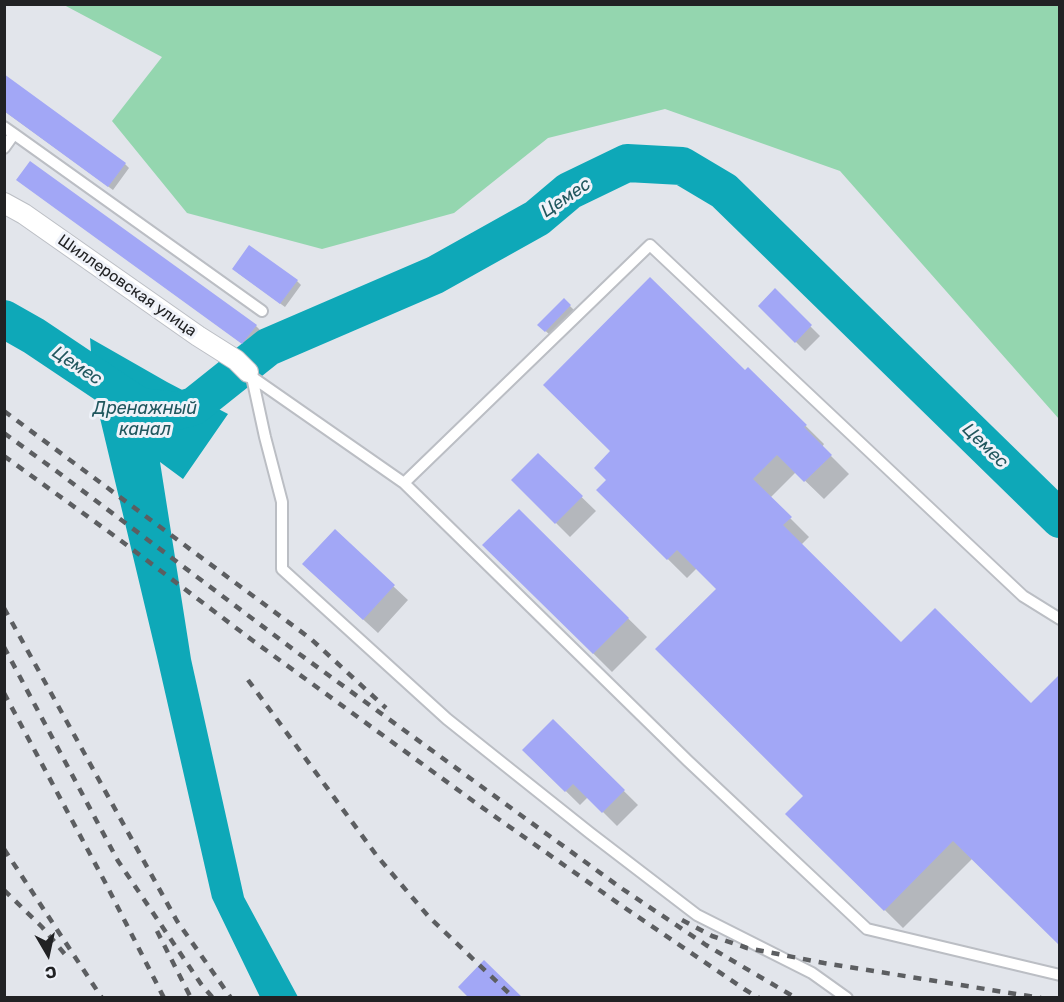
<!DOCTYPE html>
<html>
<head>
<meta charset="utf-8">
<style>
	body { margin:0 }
	#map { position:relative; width:1064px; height:1002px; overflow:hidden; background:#e2e5eb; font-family:Rubik,sans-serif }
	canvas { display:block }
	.frame { position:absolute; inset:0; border:6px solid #212224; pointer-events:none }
	.north { position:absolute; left:18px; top:924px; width:60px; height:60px; -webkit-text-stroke:4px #eff2f9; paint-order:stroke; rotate:171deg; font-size:16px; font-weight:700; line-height:24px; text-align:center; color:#212224 }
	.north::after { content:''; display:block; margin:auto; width:21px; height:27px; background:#212224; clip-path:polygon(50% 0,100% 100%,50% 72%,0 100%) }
</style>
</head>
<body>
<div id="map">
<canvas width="1064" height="1002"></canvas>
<div class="frame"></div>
<div class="north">С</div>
</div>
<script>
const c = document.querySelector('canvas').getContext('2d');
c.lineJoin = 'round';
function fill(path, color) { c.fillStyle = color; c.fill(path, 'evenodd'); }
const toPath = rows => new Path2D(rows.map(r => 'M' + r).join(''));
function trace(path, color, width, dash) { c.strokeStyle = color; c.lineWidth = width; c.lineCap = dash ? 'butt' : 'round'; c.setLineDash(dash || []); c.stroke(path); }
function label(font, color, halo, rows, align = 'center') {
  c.font = font + ' Rubik,sans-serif'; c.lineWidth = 6; c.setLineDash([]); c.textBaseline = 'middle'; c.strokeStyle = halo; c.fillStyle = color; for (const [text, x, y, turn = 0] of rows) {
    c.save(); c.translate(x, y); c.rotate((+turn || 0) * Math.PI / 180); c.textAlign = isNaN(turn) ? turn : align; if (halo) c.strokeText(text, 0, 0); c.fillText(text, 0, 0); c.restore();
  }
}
fill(toPath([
	[64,5,1059,5,1059,419,840,171,665,109,548,138,454,213,322,249,187,213,112,121,162,57]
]), '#94d6af');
fill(toPath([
	[90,338,167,382,228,414,183,479,160,462,191,659,244,897,298,997,260,997,212,898,157,657,94,393]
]), '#0ea8b8');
fill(toPath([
	[4,111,125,164,129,168,113,190],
	[17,180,256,326,260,330,247,347],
	[238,273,297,281,301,285,285,307],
	[775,291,820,336,805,351,760,306],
	[564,300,574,310,550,335,539,325],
	[748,369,824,444,822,447,849,474,824,499,796,472,770,498,809,537,801,545,973,858,903,928,788,814,805,796,718,589,697,568,687,578,598,490],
	[538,455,596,511,570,537,513,480],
	[519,511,647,637,612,672,484,545],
	[335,532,408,600,378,633,318,578],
	[553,721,638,805,617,826,588,797,580,805,524,750]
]), '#0003');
trace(toPath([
	[4,319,34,336,140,407,177,411,194,406,268,347,435,275,537,218,569,191,627,163,682,166,724,191,1060,519]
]), '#0ea8b8', 38);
fill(toPath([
	[4,74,126,163,108,187,4,111],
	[30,161,257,325,242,344,16,180],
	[249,245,298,280,280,304,232,269],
	[650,277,745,370,748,367,807,425,804,427,832,455,804,482,777,455,753,479,792,517,783,525,901,642,935,608,1031,703,1060,674,1060,946,953,841,884,911,785,814,803,796,655,649,716,589,677,550,667,560,596,490,606,480,594,468,610,451,543,385],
	[775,288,812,325,795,343,758,306],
	[564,298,571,305,545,332,537,325],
	[538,453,583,496,555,524,511,480],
	[519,509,629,618,593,654,482,545],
	[335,529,395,585,363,620,302,564],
	[553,719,625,790,602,813,573,784,565,792,522,750],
	[484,960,523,998,469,998,458,987]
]), '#a2a7f6');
const lane = toPath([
	[4,127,14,134],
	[4,148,14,134,262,311],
	[248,372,252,377,404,483,688,761,867,929,1060,975],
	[252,377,265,437,282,502,282,569,447,719,590,833,697,915,812,973,847,998],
	[404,483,650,245,1023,596,1060,619]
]);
const street = toPath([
	[4,203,24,214,198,336,236,360,248,372]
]);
trace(lane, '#bbbec4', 14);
trace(street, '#bbbec4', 22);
trace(lane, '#fff', 10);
trace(street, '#fff', 20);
trace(toPath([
	[4,411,311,639,386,708],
	[4,433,59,473,298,653,621,888,706,945,796,998],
	[4,456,116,537,252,640,480,806,625,908,744,989,759,998],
	[4,608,177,921,231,998],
	[4,647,118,861,201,984,213,998],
	[248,680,377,856,429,917,514,998],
	[4,693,106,884,164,998],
	[4,849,102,998],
	[4,890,42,927,68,958],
	[682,920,712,936,747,948,824,963,1041,998],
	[157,931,191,998]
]), '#5c5e61', 4.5, [8, 8]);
label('16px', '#212224', '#eff2f9', [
	["Шиллеровская улица",127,286,35]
]);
label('italic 18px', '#21575e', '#eff2f9', [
	["Цемес",566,198,-34],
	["Цемес",77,366,33],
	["Дренажный",145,409],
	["канал",145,430],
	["Цемес",985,446,44]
]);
</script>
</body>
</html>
